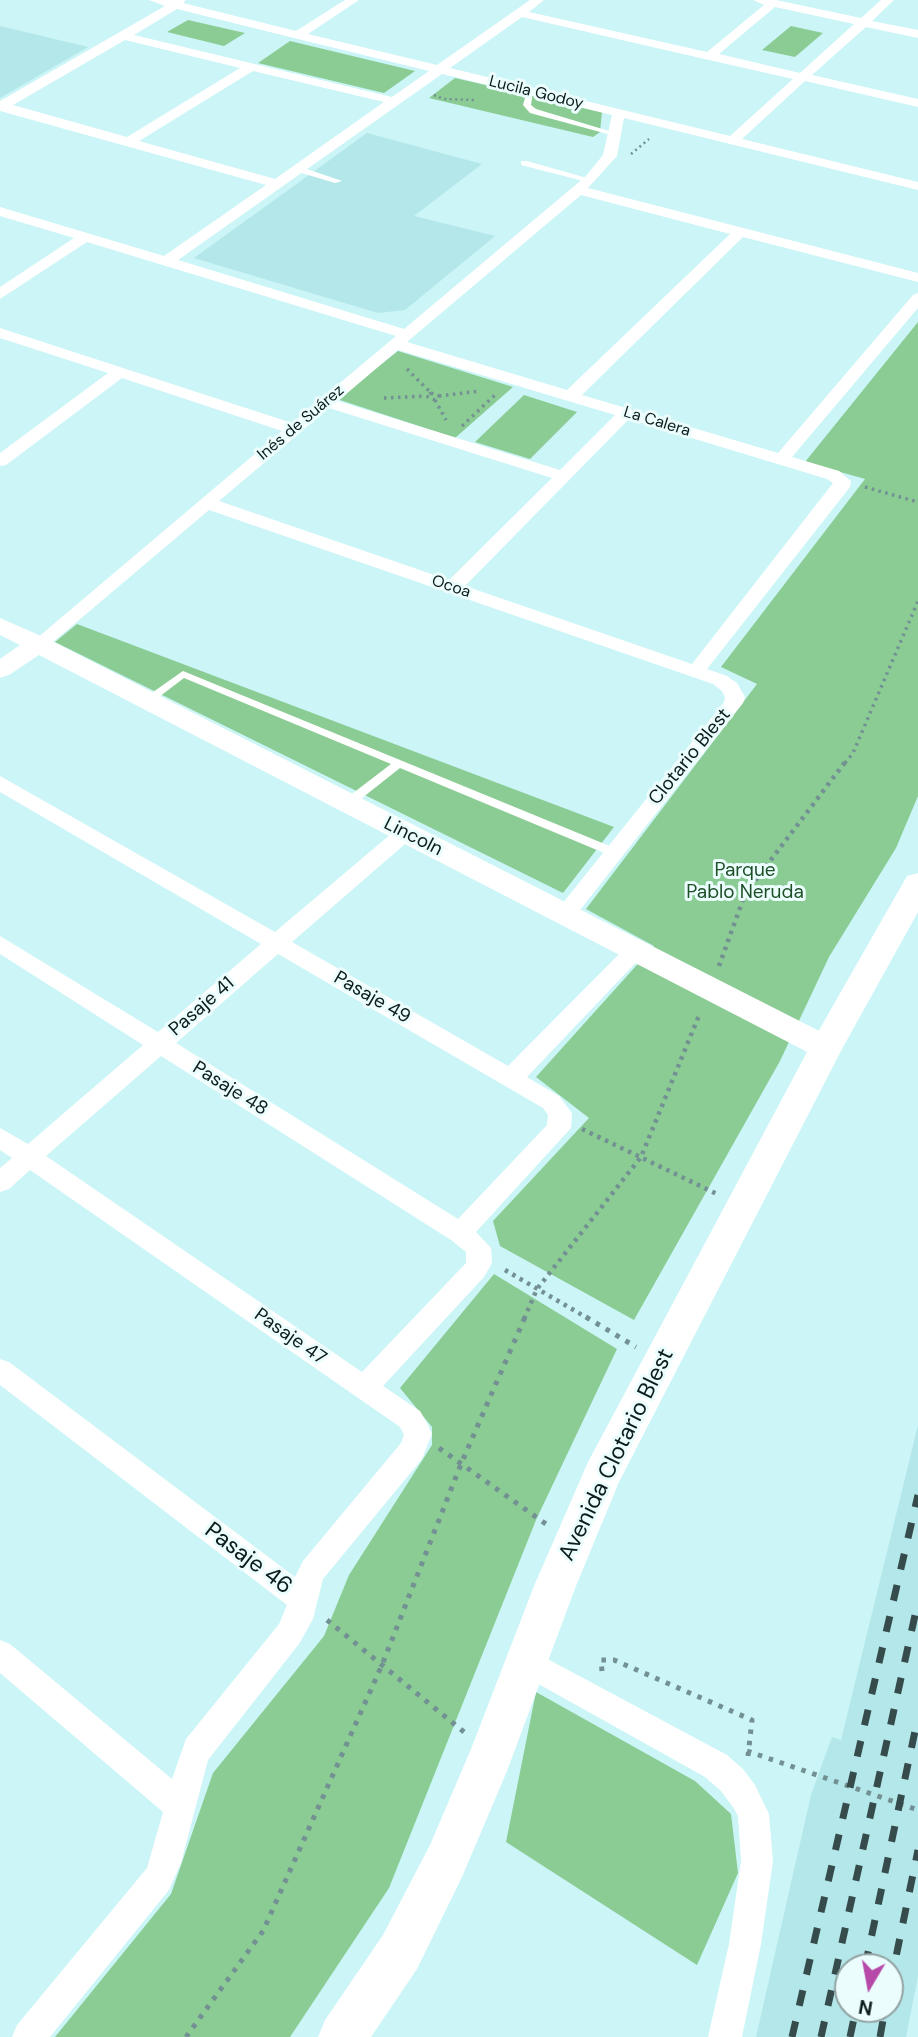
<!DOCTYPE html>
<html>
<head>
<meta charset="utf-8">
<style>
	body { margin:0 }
	#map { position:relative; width:918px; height:2037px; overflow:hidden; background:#cbf5f7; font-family:"DM Sans",sans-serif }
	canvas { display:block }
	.north { position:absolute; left:834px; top:1953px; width:70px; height:70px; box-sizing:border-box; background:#ecfdfd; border:2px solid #93a3a3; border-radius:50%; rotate:190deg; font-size:19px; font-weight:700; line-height:28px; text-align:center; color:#0d1c1d }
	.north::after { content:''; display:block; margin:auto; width:24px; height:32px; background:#b74aa8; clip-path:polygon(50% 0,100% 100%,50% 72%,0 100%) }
</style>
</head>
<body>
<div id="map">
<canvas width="918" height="2037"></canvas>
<div class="north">N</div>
</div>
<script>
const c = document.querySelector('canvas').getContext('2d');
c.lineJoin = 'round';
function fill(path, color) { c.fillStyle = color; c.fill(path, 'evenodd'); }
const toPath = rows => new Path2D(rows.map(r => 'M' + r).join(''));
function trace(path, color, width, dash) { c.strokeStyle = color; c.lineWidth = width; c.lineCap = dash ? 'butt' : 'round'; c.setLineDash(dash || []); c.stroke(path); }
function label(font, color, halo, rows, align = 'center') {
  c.font = font + ' "DM Sans",sans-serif'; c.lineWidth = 6; c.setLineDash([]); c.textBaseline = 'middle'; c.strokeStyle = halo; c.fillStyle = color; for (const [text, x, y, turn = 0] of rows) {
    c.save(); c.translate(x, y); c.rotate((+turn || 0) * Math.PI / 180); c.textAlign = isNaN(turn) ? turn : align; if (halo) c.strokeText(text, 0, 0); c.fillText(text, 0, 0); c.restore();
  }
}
fill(toPath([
	[0,26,88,47,0,98],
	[367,133,482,164,414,216,495,236,405,310,378,313,194,258],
	[918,1425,918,1976,906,2037,756,2037,811,1795,832,1737,841,1740],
	[848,1967,890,1967,890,2009,848,2009]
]), '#b4e7e9');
fill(toPath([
	[188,20,245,33,224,46,167,32],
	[791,26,823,33,795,57,762,50],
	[290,41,415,71,384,93,258,63],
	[455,78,602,112,600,132,593,137,429,98],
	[918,322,918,796,896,848,829,957,780,1061,634,1320,500,1246,493,1221,589,1118,536,1077,654,946,586,909,757,684,721,667,865,479,805,462],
	[398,351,513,387,455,438,337,399],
	[524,395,577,412,530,459,475,442],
	[77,624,614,827,563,893,55,642],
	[494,1274,617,1349,536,1520,389,1888,290,2037,55,2037,171,1894,213,1773,324,1636,349,1575,432,1445,432,1427,400,1388],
	[536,1692,695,1781,731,1814,738,1873,697,1965,506,1842]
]), '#8bcc94');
trace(toPath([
	[434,95,444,99,477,100],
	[631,154,649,139]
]), '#739092', 2.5, [2, 3.5]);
trace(toPath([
	[407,369,431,393],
	[431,393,439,396,435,400,426,396,431,393],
	[439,396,480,391],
	[384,398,426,396],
	[435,400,446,420],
	[462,426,496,394],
	[865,487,918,502],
	[845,763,853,753,918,601]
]), '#739092', 3.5, [2.5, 4.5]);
trace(toPath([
	[719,966,745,894,846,761],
	[582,1129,717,1194],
	[505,1270,589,1319],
	[524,1319,537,1289,641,1157,700,1013]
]), '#739092', 4.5, [3.5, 5]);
trace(toPath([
	[586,1317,636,1347],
	[439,1448,546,1524],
	[327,1620,464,1732],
	[602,1671,601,1660,614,1660,752,1720,748,1756],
	[747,1751,918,1810],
	[186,2037,263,1931,382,1665,461,1464,525,1317]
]), '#739092', 5, [4.5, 7]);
fill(toPath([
	[530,89,533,91,531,105,536,109,619,134,615,136,530,113,523,105,527,91,530,89],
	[521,161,527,161,594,180,587,182,521,165,521,161],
	[295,167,301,167,342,181,335,183,295,171,295,167],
	[183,671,617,849,619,852,613,856,609,855,400,768,352,806,344,806,342,803,344,800,391,764,184,678,151,703,143,703,143,699,183,671]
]), '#fff');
fill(toPath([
	[149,0,186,0,183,3,296,31,345,0,359,0,308,34,437,65,530,0,544,0,529,12,707,52,764,5,753,0,776,0,861,18,881,0,894,0,872,21,918,30,918,38,866,27,812,75,918,99,918,107,805,81,742,139,918,182,918,190,624,118,617,156,588,188,918,273,918,282,743,237,582,395,778,453,913,295,918,293,918,308,792,457,839,471,851,481,850,487,707,669,727,676,737,683,745,697,743,703,573,919,565,922,557,919,554,914,724,702,725,697,722,691,713,684,209,510,46,648,32,648,30,644,282,431,122,378,6,465,0,466,0,453,108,373,0,338,0,328,292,423,396,336,87,242,0,299,0,287,74,238,0,216,0,207,164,256,266,185,0,111,0,101,165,6,149,0],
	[775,7,854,24,800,73,719,54,775,7],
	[177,9,298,39,429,71,392,97,134,35,177,9],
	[522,17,709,60,793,79,730,136,450,68,522,17],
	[125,40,240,68,127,137,13,105,125,40],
	[253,71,384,102,275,179,139,141,253,71],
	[442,74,612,115,603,155,585,177,404,329,178,260,442,74],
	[581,195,730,234,567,390,407,342,581,195],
	[398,350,615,415,560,470,338,401,398,350],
	[329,408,552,478,449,580,219,501,329,408],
	[629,419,827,479,833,483,692,664,465,586,629,419],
	[0,776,275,932,398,828,412,828,415,833,412,838,292,942,508,1066,628,945,636,943,644,945,647,951,527,1077,559,1096,572,1113,571,1128,476,1232,491,1248,492,1263,484,1277,383,1386,420,1411,428,1425,432,1434,422,1459,323,1579,313,1619,299,1644,208,1760,181,1863,169,1890,50,2037,12,2037,17,2025,147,1868,163,1812,0,1673,0,1640,10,1644,172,1779,186,1739,279,1624,287,1605,0,1385,0,1359,9,1362,295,1577,303,1561,401,1443,404,1435,400,1427,30,1170,9,1189,0,1192,0,1168,12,1158,0,1150,0,1128,28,1144,143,1045,0,954,0,936,158,1032,261,944,0,792,0,776],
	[278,954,543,1108,548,1115,547,1125,458,1219,176,1043,278,954],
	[161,1056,451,1240,466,1252,466,1263,362,1372,46,1156,161,1056],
	[527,1648,727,1755,743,1769,755,1785,769,1814,773,1861,761,1944,742,2037,708,2037,729,1944,741,1861,738,1816,733,1807,721,1791,705,1777,517,1672,512,1662,517,1652,527,1648]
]), '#fff');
fill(toPath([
	[0,618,48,639,837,1040,841,1048,837,1056,826,1059,815,1056,39,655,9,675,0,678,0,659,20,645,0,635,0,618]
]), '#fff');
fill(toPath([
	[918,873,918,912,842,1049,619,1482,576,1586,507,1771,462,1877,417,1969,371,2037,318,2037,325,2020,383,1935,430,1845,471,1749,534,1586,588,1462,814,1039,907,876,918,873]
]), '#fff');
trace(toPath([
	[865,1967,918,1717],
	[890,1986,918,1850],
	[792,2037,918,1495],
	[821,2037,918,1602],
	[850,2037,856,2009],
	[880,2037,885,2009]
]), '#364b4c', 7, [16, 16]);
label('16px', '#0d1c1d', '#ecfdfd', [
	["Lucila Godoy",536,93,14],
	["La Calera",657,422,17],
	["Inés de Suárez",301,423,-40],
	["Ocoa",451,587,19]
]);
label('19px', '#0d1c1d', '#ecfdfd', [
	["Clotario Blest",690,757,-51],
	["Lincoln",413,837,27],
	["Pasaje 49",372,998,30],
	["Pasaje 41",202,1007,-41],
	["Pasaje 48",230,1089,32],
	["Pasaje 47",290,1337,35]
]);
label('19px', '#1e5028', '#ecfdfd', [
	["Parque",745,871],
	["Pablo Neruda",745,893]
]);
label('23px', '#0d1c1d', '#ecfdfd', [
	["Avenida Clotario Blest",617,1455,-64],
	["Pasaje 46",248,1559,37]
]);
</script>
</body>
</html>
